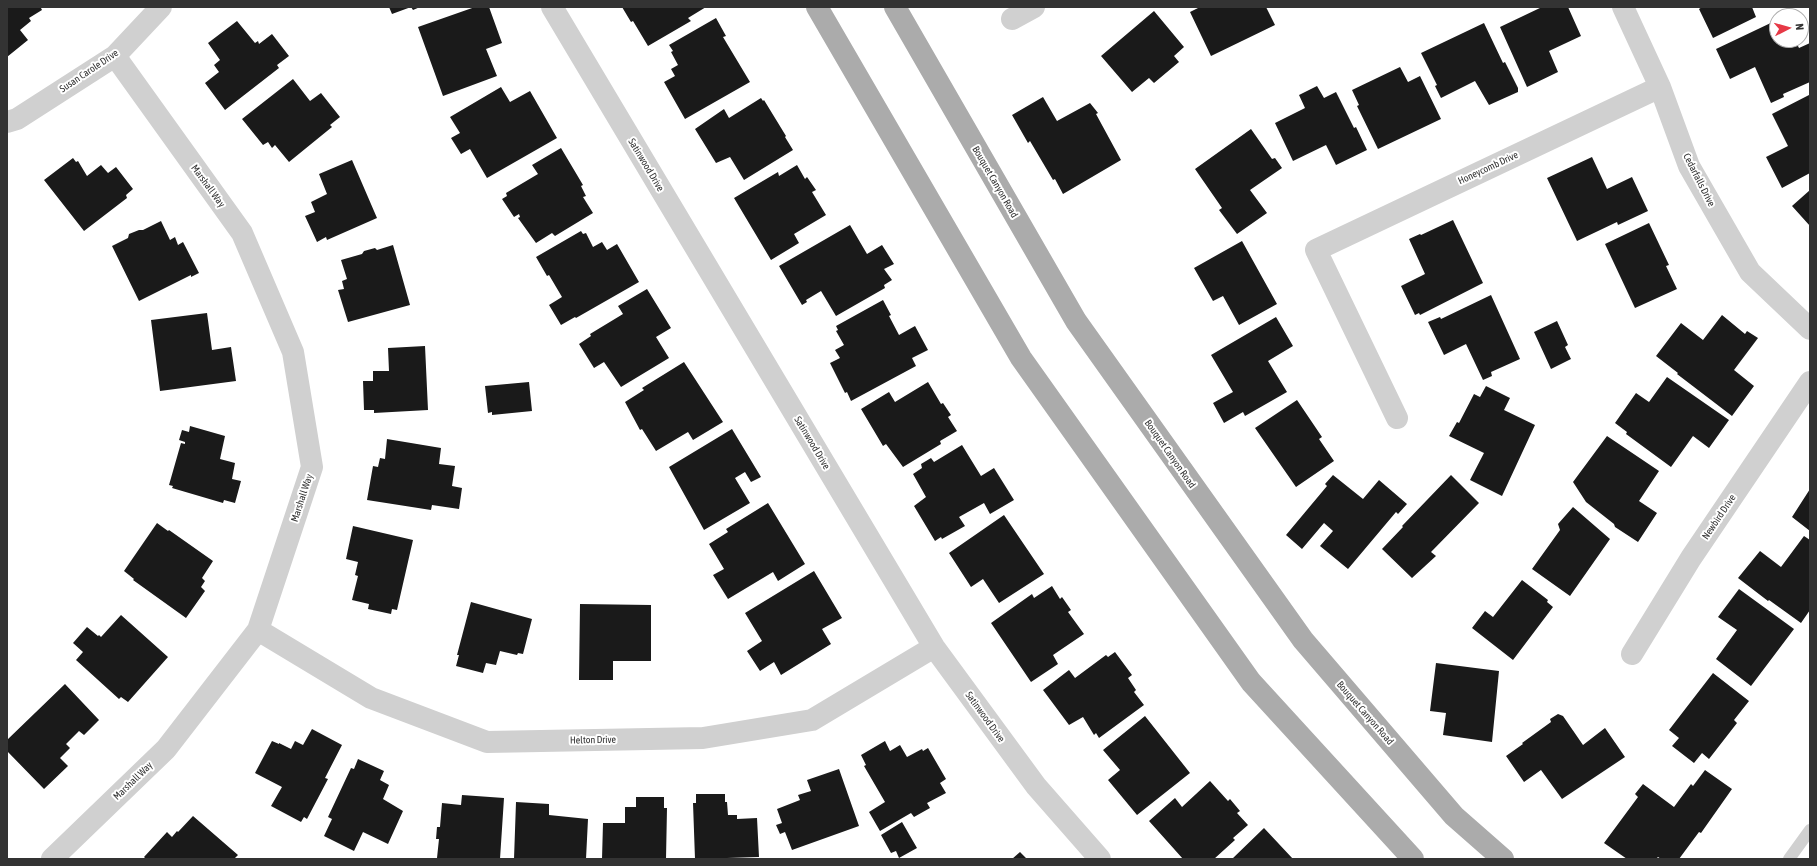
<!DOCTYPE html>
<html>
<head>
<meta charset="utf-8">
<style>
	body { margin:0 }
	#map { position:relative; width:1817px; height:866px; overflow:hidden; background:#fff; font-family:"Asap Condensed",sans-serif }
	canvas { display:block }
	.frame { position:absolute; inset:0; border:8px solid #333; pointer-events:none }
	.north { position:absolute; left:1769px; top:8px; width:40px; height:40px; box-sizing:border-box; background:#fff; border:1px solid #adadad; border-radius:50%; rotate:84deg; font-size:11px; font-weight:700; line-height:16px; text-align:center; color:#333 }
	.north::after { content:''; display:block; margin:auto; width:14px; height:18px; background:#e63946; clip-path:polygon(50% 0,100% 100%,50% 72%,0 100%) }
</style>
</head>
<body>
<div id="map">
<canvas width="1817" height="866"></canvas>
<div class="frame"></div>
<div class="north">N</div>
</div>
<script>
const c = document.querySelector('canvas').getContext('2d');
c.lineJoin = 'round';
function fill(path, color) { c.fillStyle = color; c.fill(path, 'evenodd'); }
const toPath = rows => new Path2D(rows.map(r => 'M' + r).join(''));
function trace(path, color, width, dash) { c.strokeStyle = color; c.lineWidth = width; c.lineCap = dash ? 'butt' : 'round'; c.setLineDash(dash || []); c.stroke(path); }
function label(font, color, halo, rows, align = 'center') {
  c.font = font + ' "Asap Condensed",sans-serif'; c.lineWidth = 4; c.setLineDash([]); c.textBaseline = 'middle'; c.strokeStyle = halo; c.fillStyle = color; for (const [text, x, y, turn = 0] of rows) {
    c.save(); c.translate(x, y); c.rotate((+turn || 0) * Math.PI / 180); c.textAlign = isNaN(turn) ? turn : align; if (halo) c.strokeText(text, 0, 0); c.fillText(text, 0, 0); c.restore();
  }
}
fill(toPath([
	[7,7,42,7,41,8,42,10,29,18,31,21,20,30,28,40,7,57],
	[389,7,420,7,413,10,411,7,392,14],
	[475,7,489,7,502,43,486,49,497,76,443,96,418,27],
	[622,7,706,7,688,18,691,21,648,46,633,21,631,22],
	[1200,7,1266,7,1275,25,1211,56,1190,12],
	[1542,7,1568,7,1581,36,1549,51,1558,72,1527,87,1500,27],
	[1702,7,1752,7,1756,17,1713,38,1699,9],
	[1154,11,1184,47,1174,56,1179,62,1154,83,1149,78,1132,92,1101,56],
	[716,18,726,36,723,37,750,82,685,119,664,82,675,76,671,69,678,65,671,52,673,51,669,45],
	[1777,20,1777,40,1795,40,1799,48,1810,43,1810,82,1783,94,1784,97,1771,103,1755,67,1730,79,1716,49],
	[237,21,255,43,258,41,259,44,272,34,289,56,277,65,279,68,225,110,205,83,219,72,214,65,220,60,208,43],
	[1484,23,1503,63,1505,62,1518,88,1518,92,1489,105,1475,81,1441,98,1435,86,1437,85,1421,53],
	[1400,67,1408,82,1420,76,1441,119,1378,149,1357,106,1359,105,1352,90],
	[293,79,310,101,321,93,340,117,330,125,332,127,289,162,275,145,272,148,268,142,263,145,242,119],
	[1317,86,1324,98,1336,92,1354,128,1356,127,1367,150,1336,165,1326,145,1293,161,1275,123,1305,108,1299,95],
	[501,87,510,102,530,91,557,138,487,178,470,149,461,154,451,138,460,133,450,117],
	[1809,95,1810,173,1782,188,1766,157,1788,146,1772,114],
	[1043,97,1057,121,1090,103,1098,113,1096,114,1121,160,1063,194,1055,179,1053,180,1030,141,1028,143,1012,115],
	[761,98,763,101,764,100,786,136,785,137,793,150,744,180,730,157,716,163,695,129,724,109,729,118],
	[1251,129,1272,159,1275,158,1282,168,1250,190,1267,213,1237,234,1219,210,1222,208,1195,169],
	[561,148,583,185,581,186,586,196,583,197,593,213,555,236,552,233,536,243,518,218,520,217,519,214,514,217,502,199,507,196,506,193,538,174,532,165],
	[1592,157,1607,189,1632,177,1648,211,1618,225,1617,222,1577,241,1547,178],
	[73,158,76,162,78,161,87,176,101,165,108,173,116,167,133,189,126,195,127,198,84,231,44,180],
	[352,160,377,218,327,240,326,237,317,242,305,216,315,212,311,202,327,194,319,174],
	[797,165,805,179,807,177,816,190,812,192,826,215,794,234,799,243,771,260,734,198,778,172,779,176],
	[1810,190,1810,226,1792,206],
	[1453,220,1483,283,1420,315,1419,313,1415,315,1401,286,1425,274,1409,239,1420,234,1421,235],
	[161,221,170,240,175,237,178,245,183,242,199,273,191,277,191,275,139,301,112,246,128,238,129,234,139,230,143,230],
	[1649,223,1669,265,1666,266,1677,289,1635,308,1605,244],
	[850,225,867,254,882,245,894,264,884,269,892,280,884,285,885,288,836,316,821,291,806,300,807,302,802,305,779,266],
	[581,231,583,234,586,233,593,247,602,242,607,250,617,244,639,282,576,318,575,317,561,325,549,305,562,297,549,275,547,276,536,257],
	[1242,241,1277,304,1239,325,1223,296,1213,301,1194,268],
	[393,245,410,305,348,322,338,290,344,289,342,281,347,279,341,260,362,254,364,251,375,248,377,250],
	[647,289,671,328,656,337,669,358,621,387,604,362,594,368,579,344,591,336,590,334,623,314,618,306],
	[1491,295,1520,359,1491,372,1492,376,1483,380,1466,344,1444,355,1428,322,1440,317,1441,319],
	[883,300,891,315,889,316,899,335,915,326,928,350,912,358,916,366,851,401,847,392,845,393,830,363,840,358,835,350,844,345,836,331,838,330,836,326],
	[207,313,212,350,231,347,236,381,160,391,151,320],
	[1722,315,1745,334,1747,331,1758,338,1734,370,1754,386,1732,416,1677,374,1678,373,1656,356,1681,323,1703,340],
	[1276,317,1293,346,1268,361,1287,392,1245,416,1243,412,1224,423,1213,403,1233,392,1211,355],
	[1557,321,1568,345,1565,347,1571,359,1551,369,1534,332],
	[425,346,428,410,374,413,374,410,364,410,363,381,373,381,373,371,389,371,388,348],
	[684,362,723,422,693,440,688,432,656,451,642,429,640,430,625,402,644,390,642,388],
	[1667,377,1729,420,1709,448,1693,436,1671,467,1626,434,1627,432,1615,423,1636,393,1649,402],
	[529,382,532,411,492,415,492,412,488,413,485,386],
	[928,382,941,404,943,403,951,415,948,417,957,431,940,441,941,444,903,467,886,444,883,446,861,409,889,392,895,402],
	[1486,386,1510,398,1504,410,1535,425,1502,496,1470,480,1484,453,1449,436,1457,422,1459,423,1474,394,1480,397],
	[1297,400,1322,437,1319,439,1334,461,1296,487,1255,428],
	[190,426,225,436,220,459,235,463,232,479,241,481,235,503,224,500,223,503,172,488,173,486,169,485,181,443,185,444,185,442,179,440,182,430,189,432],
	[732,429,761,477,751,482,745,472,735,478,750,503,704,530,669,467],
	[1607,436,1659,471,1639,501,1657,513,1638,542,1615,527,1614,524,1586,502,1573,482],
	[387,439,441,448,439,464,455,466,452,486,462,488,459,509,432,505,431,510,367,500,373,466,378,467,380,458,385,459],
	[962,445,981,476,994,468,1014,500,990,514,984,503,959,517,965,526,942,539,941,537,935,541,914,506,926,497,913,474,922,468,921,464,931,458,934,462],
	[1333,475,1363,499,1379,480,1407,504,1398,514,1396,512,1348,569,1320,546,1333,531,1324,523,1302,549,1286,535,1327,486,1325,484],
	[1451,475,1479,503,1431,552,1436,556,1412,578,1382,549,1403,527,1402,526],
	[1810,489,1810,531,1792,517],
	[768,503,805,564,778,581,773,572,728,599,713,575,724,569,709,544,728,532,726,529],
	[1573,507,1610,539,1570,596,1532,569,1560,530,1558,524],
	[1004,515,1044,574,999,603,983,579,971,587,949,553],
	[157,523,168,531,169,530,213,561,202,578,205,581,201,587,205,591,186,618,133,580,134,579,124,571],
	[353,526,413,540,397,610,392,609,391,614,368,609,369,604,352,600,358,576,355,575,358,562,346,559],
	[1804,536,1810,540,1810,610,1801,623,1769,600,1768,601,1738,578,1760,551,1781,567],
	[814,571,842,618,822,629,831,644,781,675,774,662,760,671,747,651,762,641,745,613],
	[1522,580,1548,600,1547,602,1553,607,1513,660,1472,628,1485,611,1493,617],
	[1052,586,1060,599,1062,597,1071,610,1068,612,1084,634,1053,655,1058,664,1031,682,991,623,1032,594,1034,598],
	[1739,589,1794,629,1751,686,1716,659,1737,630,1718,617],
	[471,602,532,619,523,654,518,653,517,655,500,651,496,665,486,663,483,673,456,666,459,655,457,655],
	[580,604,651,605,651,661,613,661,613,680,579,680],
	[121,615,168,657,128,702,121,697,119,699,76,660,83,652,73,643,87,627,98,636,99,635,101,637],
	[1115,652,1132,675,1128,678,1136,690,1134,692,1144,705,1099,738,1096,733,1094,735,1083,717,1069,725,1043,690,1069,670,1075,678,1106,655,1108,657],
	[1436,663,1499,671,1492,742,1443,735,1446,713,1430,711],
	[1713,673,1749,701,1734,720,1737,723,1709,759,1702,753,1694,763,1672,746,1679,738,1669,730],
	[65,684,99,720,84,735,79,731,66,744,70,748,60,758,68,766,44,789,7,751,7,740],
	[1558,714,1563,716,1583,745,1605,728,1625,757,1562,799,1541,770,1524,782,1506,756,1523,744,1522,743,1551,722,1550,719],
	[1145,716,1190,773,1137,815,1108,780,1120,770,1103,750],
	[312,729,342,745,325,778,328,779,307,819,304,817,301,822,271,806,282,787,255,773,272,741,279,744,279,743,291,749,295,741,303,745],
	[885,741,890,751,900,745,907,757,922,749,923,751,928,748,946,779,940,783,946,793,927,803,930,808,914,817,911,813,880,831,869,812,885,802,864,766,866,765,861,755],
	[358,759,384,771,380,780,389,785,383,799,403,811,388,844,363,832,354,851,324,836,332,819,328,817,351,768,354,769],
	[839,769,859,826,792,850,785,832,780,834,776,825,782,823,777,809,800,800,798,795,811,791,807,780],
	[1705,770,1732,789,1701,833,1699,832,1679,859,1661,859,1658,857,1656,859,1627,859,1604,843,1638,797,1635,794,1643,784,1674,807,1691,784,1693,786],
	[1210,781,1228,801,1230,799,1240,811,1237,813,1248,825,1233,838,1235,840,1214,859,1183,859,1149,821,1175,798,1182,807],
	[696,794,725,794,725,802,727,802,728,815,737,815,737,819,757,818,759,857,695,859,693,803,696,803],
	[462,795,504,798,500,859,437,858,439,839,436,839,437,827,440,827,442,803,461,805],
	[636,797,664,797,664,808,667,808,666,859,602,859,603,823,625,823,625,807,636,807],
	[516,802,549,804,549,815,588,819,586,859,514,859],
	[193,816,238,855,234,859,146,859,144,857,167,832,172,837,177,831,178,832],
	[902,822,917,848,899,858,896,851,891,853,881,835],
	[1264,828,1293,859,1232,859],
	[1020,852,1027,859,1012,859]
]), '#1a1a1a');
trace(toPath([
	[1789,859,1810,830]
]), '#d0d0d0', 12);
trace(toPath([
	[552,7,934,647,1036,786,1100,859],
	[1623,7,1660,87,1689,166,1750,272,1810,329],
	[1012,19,1034,7],
	[7,122,17,119,115,56,161,7],
	[1397,418,1316,250,1660,87],
	[258,630,371,698,487,742,703,738,812,720,934,647],
	[1632,654,1691,558,1810,382],
	[52,859,166,749,258,630,312,467,293,352,242,233,115,56]
]), '#d0d0d0', 22);
trace(toPath([
	[817,7,1021,358,1251,682,1413,859],
	[895,7,1076,321,1303,640,1454,816,1503,859]
]), '#ababab', 22);
label('10px', '#333', '#fff', [
	["Susan Carole Drive",89,71,-34],
	["Satinwood Drive",646,165,59],
	["Honeycomb Drive",1488,168,-25],
	["Cedarfalls Drive",1699,180,63],
	["Bouquet Canyon Road",995,182,60],
	["Marshall Way",208,186,54],
	["Satinwood Drive",812,443,59],
	["Bouquet Canyon Road",1170,454,55],
	["Marshall Way",302,498,-72],
	["Newbird Drive",1719,517,-56],
	["Bouquet Canyon Road",1365,713,49],
	["Satinwood Drive",985,717,54],
	["Helton Drive",593,740,-1],
	["Marshall Way",133,781,-44]
]);
</script>
</body>
</html>
